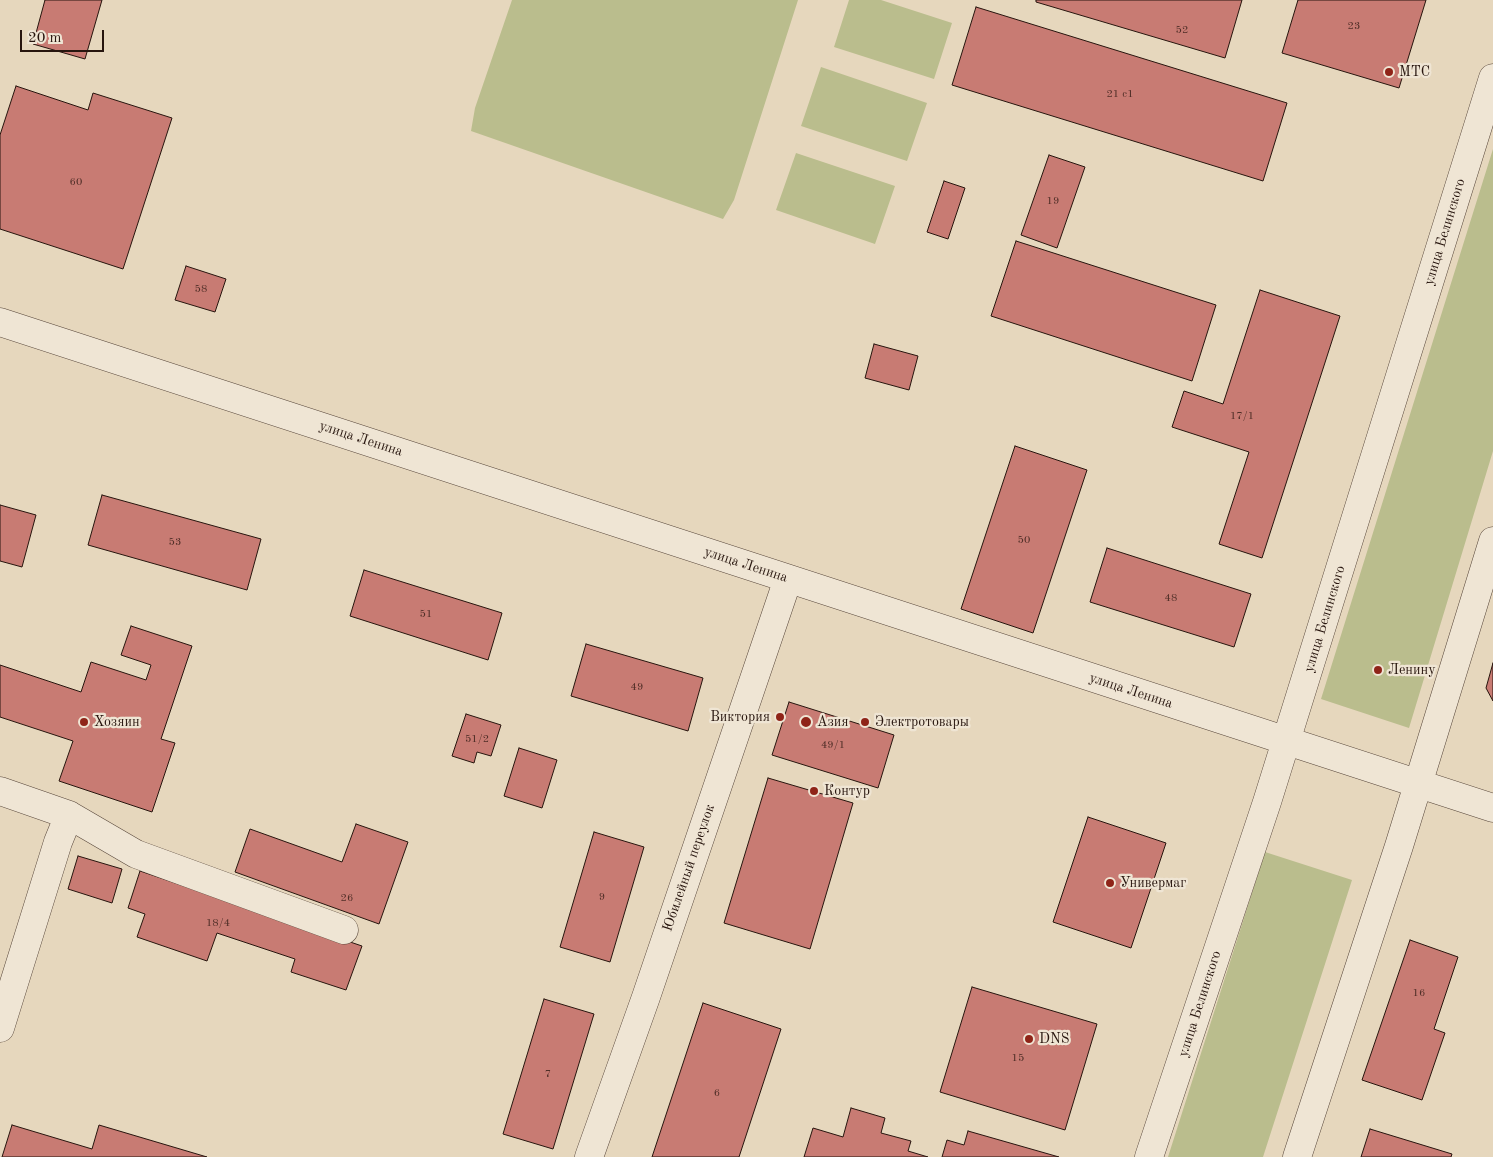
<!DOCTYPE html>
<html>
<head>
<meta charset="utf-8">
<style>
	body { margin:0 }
	#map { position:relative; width:1493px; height:1157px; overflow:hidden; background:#e6d7bd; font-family:"Old Standard TT",serif }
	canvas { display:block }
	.scale { position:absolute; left:20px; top:30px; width:84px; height:22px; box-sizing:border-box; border:2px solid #27150e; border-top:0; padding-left:6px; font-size:15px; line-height:18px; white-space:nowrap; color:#27150e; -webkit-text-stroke:4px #efe5d4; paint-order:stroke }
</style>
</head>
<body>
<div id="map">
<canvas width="1493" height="1157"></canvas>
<div class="scale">20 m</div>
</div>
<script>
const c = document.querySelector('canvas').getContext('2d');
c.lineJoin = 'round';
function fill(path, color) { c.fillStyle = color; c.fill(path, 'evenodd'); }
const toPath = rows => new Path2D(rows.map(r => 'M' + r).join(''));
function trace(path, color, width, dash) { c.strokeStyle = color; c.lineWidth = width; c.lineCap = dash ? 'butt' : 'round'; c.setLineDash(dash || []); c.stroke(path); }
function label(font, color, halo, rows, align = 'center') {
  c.font = font + ' "Old Standard TT",serif'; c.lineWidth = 4.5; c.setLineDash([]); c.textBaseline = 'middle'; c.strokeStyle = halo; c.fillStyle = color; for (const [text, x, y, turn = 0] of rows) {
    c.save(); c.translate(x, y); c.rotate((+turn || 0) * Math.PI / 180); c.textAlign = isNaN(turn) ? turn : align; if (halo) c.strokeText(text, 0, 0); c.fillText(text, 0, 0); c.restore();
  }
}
fill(toPath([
	[512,0,798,0,734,200,723,219,471,131,475,108],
	[849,0,881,0,952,23,934,79,834,47],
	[821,67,927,103,907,161,801,126],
	[1493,149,1493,451,1409,728,1321,699],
	[796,153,895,186,875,244,776,210],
	[1265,852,1352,880,1263,1157,1168,1157]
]), '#babd8d');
const building = toPath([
	[45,0,102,0,85,59,33,44,45,0],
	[1036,0,1242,0,1225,58,1036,2,1036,0],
	[1298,0,1426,0,1399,88,1282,53,1298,0],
	[976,7,1287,103,1263,181,952,85,976,7],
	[16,86,88,110,93,93,172,118,123,269,0,229,0,135,16,86],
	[1049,155,1085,167,1057,248,1021,235,1049,155],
	[944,181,965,188,948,239,927,232,944,181],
	[1016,241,1216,305,1192,381,991,316,1016,241],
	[186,266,226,279,215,312,175,300,186,266],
	[1260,290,1340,316,1262,558,1219,544,1249,452,1172,427,1184,391,1223,404,1260,290],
	[874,344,918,356,909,390,865,378,874,344],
	[1015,446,1087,470,1033,633,961,609,1015,446],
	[102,495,261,539,247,590,88,545,102,495],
	[0,505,36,515,22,567,0,561,0,505],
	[1107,548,1251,594,1234,647,1090,602,1107,548],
	[364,570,502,613,488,660,350,616,364,570],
	[131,626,192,646,161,739,175,743,152,812,59,781,73,741,0,717,0,665,81,692,91,662,146,680,151,665,121,655,131,626],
	[586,644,703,678,688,731,571,696,586,644],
	[1493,663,1493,701,1486,688,1493,663],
	[789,702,894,735,878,788,772,755,789,702],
	[466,714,501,725,491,756,477,752,474,763,452,756,466,714],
	[519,748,557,760,542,808,504,796,519,748],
	[768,778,853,803,810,949,724,923,768,778],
	[1088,817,1166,843,1131,948,1053,922,1088,817],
	[356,824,408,842,379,924,235,872,250,829,342,862,356,824],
	[594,832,644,847,610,962,560,947,594,832],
	[78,856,122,869,112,903,68,889,78,856],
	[140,871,362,946,346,990,291,972,295,959,217,933,207,961,137,937,145,914,128,908,140,871],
	[1410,940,1458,957,1434,1029,1445,1033,1422,1100,1362,1080,1410,940],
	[972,987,1097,1024,1065,1130,940,1092,972,987],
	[544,999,594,1014,553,1149,503,1134,544,999],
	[703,1003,781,1029,739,1157,652,1157,703,1003],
	[851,1108,885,1118,881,1133,911,1141,908,1151,928,1157,804,1157,813,1128,843,1137,851,1108],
	[12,1125,92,1149,99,1125,207,1157,2,1157,12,1125],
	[1370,1129,1452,1154,1451,1157,1361,1157,1370,1129],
	[968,1131,1059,1157,942,1157,947,1140,964,1145,968,1131]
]);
fill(building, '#c87b73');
trace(building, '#27150e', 1);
const minor = toPath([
	[0,322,1493,808],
	[0,791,69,815,136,854,344,930],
	[0,1028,58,842,69,815],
	[589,1157,646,997,788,579],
	[1149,1157,1267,802,1493,78],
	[1297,1157,1399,846,1493,541]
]);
trace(minor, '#57463a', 29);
trace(minor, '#efe5d4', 28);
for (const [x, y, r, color] of [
	[1389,72,5,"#8f2418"],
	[1378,670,5,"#8f2418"],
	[780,717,5,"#8f2418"],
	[84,722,5,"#8f2418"],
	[806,722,6,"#8f2418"],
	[865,722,5,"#8f2418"],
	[814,791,5,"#8f2418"],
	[1110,883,5,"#8f2418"],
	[1029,1039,5,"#8f2418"]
]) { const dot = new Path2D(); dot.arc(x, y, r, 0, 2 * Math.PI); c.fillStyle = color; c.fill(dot); trace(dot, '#efe5d4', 2); }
label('11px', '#4f2e27', null, [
	["23",1354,26],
	["52",1182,30],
	["21 с1",1120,94],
	["60",76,182],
	["19",1053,201],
	["58",201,289],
	["17/1",1242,416],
	["50",1024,540],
	["53",175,542],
	["48",1171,598],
	["51",426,614],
	["49",637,687],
	["51/2",477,739],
	["49/1",833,745],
	["9",602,897],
	["26",347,898],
	["18/4",218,923],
	["16",1419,993],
	["15",1018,1058],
	["7",548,1074],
	["6",717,1093]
]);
label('14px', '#27150e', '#efe5d4', [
	["МТС",1399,72],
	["Ленину",1388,670],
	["Виктория",770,717,"right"],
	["Хозяин",94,722],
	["Азия",817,722],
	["Электротовары",875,722],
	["Контур",824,791],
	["Универмаг",1120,883],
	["DNS",1039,1039]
], 'left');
label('14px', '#27150e', '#efe5d4', [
	["улица Белинского",1445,232,-73],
	["улица Ленина",361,439,18],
	["улица Ленина",746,565,18],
	["улица Белинского",1325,619,-73],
	["улица Ленина",1131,691,18],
	["Юбилейный переулок",689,868,-71],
	["улица Белинского",1200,1004,-72]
]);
</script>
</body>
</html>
